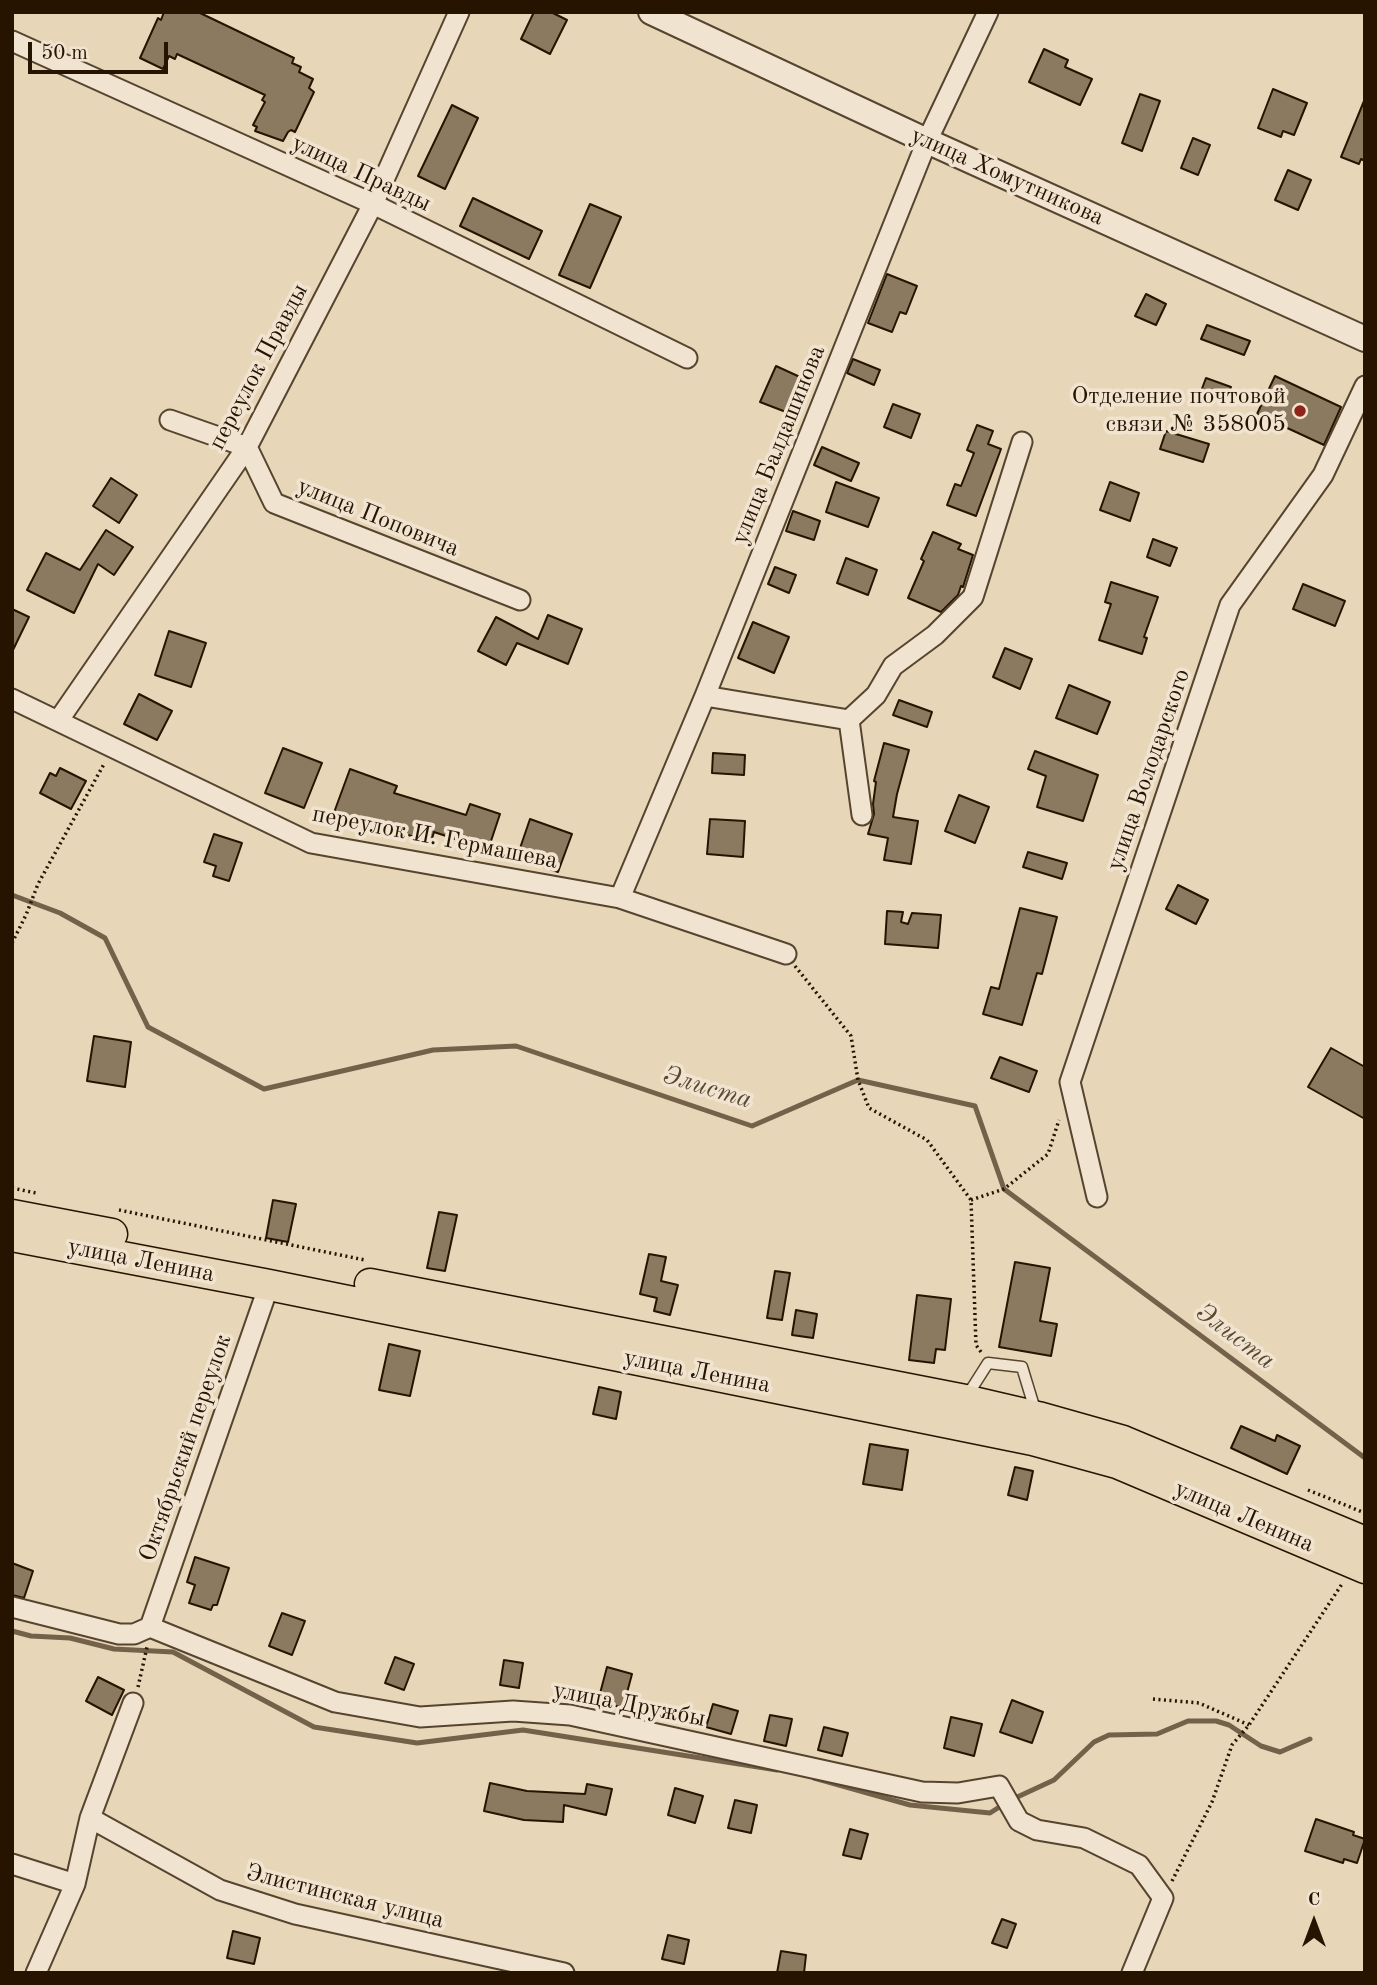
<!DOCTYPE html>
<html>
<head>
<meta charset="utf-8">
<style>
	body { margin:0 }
	#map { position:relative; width:1377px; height:1985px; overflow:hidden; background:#e8d6b8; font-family:"Old Standard TT",serif }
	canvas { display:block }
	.frame { position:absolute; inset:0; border:14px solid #261401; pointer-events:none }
	.north { position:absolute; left:1279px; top:1887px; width:70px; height:70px; -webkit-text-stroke:5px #f0e4d1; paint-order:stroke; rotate:0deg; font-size:19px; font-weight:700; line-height:28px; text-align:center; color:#261401 }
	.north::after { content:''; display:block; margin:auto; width:24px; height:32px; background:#261401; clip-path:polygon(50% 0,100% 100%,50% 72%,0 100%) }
	.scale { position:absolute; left:28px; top:42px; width:140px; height:32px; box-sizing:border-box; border:4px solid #261401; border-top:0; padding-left:9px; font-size:21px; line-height:24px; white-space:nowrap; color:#261401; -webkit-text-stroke:5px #f0e4d1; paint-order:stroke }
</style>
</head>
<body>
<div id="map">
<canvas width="1377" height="1985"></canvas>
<div class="frame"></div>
<div class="north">С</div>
<div class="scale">50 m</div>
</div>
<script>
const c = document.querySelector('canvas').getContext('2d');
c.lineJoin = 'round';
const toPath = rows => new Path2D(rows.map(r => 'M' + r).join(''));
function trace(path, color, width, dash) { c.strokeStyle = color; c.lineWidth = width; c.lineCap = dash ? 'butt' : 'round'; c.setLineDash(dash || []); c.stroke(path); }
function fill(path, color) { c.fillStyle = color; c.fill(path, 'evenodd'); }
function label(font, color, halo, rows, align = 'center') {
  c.font = font + ' "Old Standard TT",serif'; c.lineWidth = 7; c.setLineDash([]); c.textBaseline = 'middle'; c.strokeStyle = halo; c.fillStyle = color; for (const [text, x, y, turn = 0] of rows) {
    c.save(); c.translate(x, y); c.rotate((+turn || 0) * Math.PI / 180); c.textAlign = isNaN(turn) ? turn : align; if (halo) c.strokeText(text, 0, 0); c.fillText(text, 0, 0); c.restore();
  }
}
trace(toPath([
	[12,895,60,913,105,938,148,1027,264,1089,433,1050,516,1046,752,1126,858,1080,975,1106,1004,1189,1365,1458],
	[12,1631,31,1636,70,1638,114,1649,173,1652,314,1727,417,1743,523,1730,777,1770],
	[814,1778,910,1805,990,1813,1004,1804],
	[1013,1799,1054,1780,1094,1742,1109,1735,1157,1734,1188,1721,1216,1721,1229,1725,1261,1746,1280,1752,1310,1739]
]), '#73614a', 5);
const building = toPath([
	[164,12,198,12,294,58,292,63,301,67,299,72,313,79,309,88,314,92,295,132,291,130,288,132,283,141,255,131,257,127,253,125,265,102,262,100,265,95,177,54,175,59,169,56,163,69,140,58,158,18,161,20,164,12],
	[534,12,551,12,567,20,550,54,521,39,534,12],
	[1044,49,1068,60,1065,67,1092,79,1080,105,1029,82,1044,49],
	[1273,89,1307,103,1294,135,1283,131,1281,137,1258,128,1273,89],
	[1140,94,1160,101,1142,151,1122,143,1140,94],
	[1364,101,1365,161,1361,159,1359,164,1341,157,1364,101],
	[452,105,478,118,445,189,418,176,452,105],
	[1193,138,1210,145,1198,175,1181,168,1193,138],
	[1288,170,1311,180,1298,210,1275,200,1288,170],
	[473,198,542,231,529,259,460,226,473,198],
	[590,204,621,217,590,288,559,275,590,204],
	[887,274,917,286,906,314,900,312,892,332,868,323,887,274],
	[1146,294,1166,304,1156,325,1135,316,1146,294],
	[1207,325,1250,341,1244,355,1201,339,1207,325],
	[853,359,880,370,874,385,847,373,853,359],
	[776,366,800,377,786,412,760,402,776,366],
	[1275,376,1341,407,1324,445,1257,414,1275,376],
	[1206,378,1231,387,1226,403,1200,394,1206,378],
	[893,404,920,414,911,438,884,427,893,404],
	[977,425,993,431,988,444,1001,449,976,516,947,505,955,484,961,486,974,453,967,450,977,425],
	[1166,431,1209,444,1203,462,1160,449,1166,431],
	[822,447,859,463,851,481,814,465,822,447],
	[111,478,137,495,119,523,93,506,111,478],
	[836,482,879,498,868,527,826,512,836,482],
	[1110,482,1139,493,1130,521,1100,510,1110,482],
	[793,511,820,521,814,540,786,531,793,511],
	[106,530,133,547,114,575,98,564,74,613,27,590,46,553,80,570,106,530],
	[933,532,961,544,958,549,973,555,963,587,961,586,958,595,941,612,908,598,924,561,921,559,933,532],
	[1153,539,1177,548,1170,566,1147,557,1153,539],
	[846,558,877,570,868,595,837,583,846,558],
	[775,567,796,575,789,593,768,584,775,567],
	[1111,582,1158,597,1144,637,1147,638,1142,654,1099,640,1111,604,1105,602,1111,582],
	[1303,584,1345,601,1335,626,1293,609,1303,584],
	[12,609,29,617,12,652,12,609],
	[548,615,582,629,568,664,517,643,506,665,478,651,496,617,538,639,548,615],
	[753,622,789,637,774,673,738,658,753,622],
	[169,631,206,643,191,687,155,675,169,631],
	[1005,648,1032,659,1020,689,993,677,1005,648],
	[1069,685,1110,702,1097,734,1056,718,1069,685],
	[139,694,172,711,157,740,124,724,139,694],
	[899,700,932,712,927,727,893,715,899,700],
	[884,743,909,750,897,794,893,817,918,821,911,864,884,860,888,838,868,834,874,814,873,804,876,782,874,781,884,743],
	[283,748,322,763,304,808,265,793,283,748],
	[1035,751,1098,775,1083,821,1037,807,1046,776,1028,769,1035,751],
	[713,753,745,755,744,775,712,773,713,753],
	[60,768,86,781,71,809,40,793,50,773,56,776,60,768],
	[350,769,397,786,394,793,466,815,470,804,500,814,488,850,434,832,431,842,382,827,379,834,332,818,350,769],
	[959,795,989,807,975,843,945,831,959,795],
	[530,819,572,834,558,872,517,857,530,819],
	[710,819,745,821,743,857,707,854,710,819],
	[214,834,242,843,229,881,213,876,216,866,204,862,214,834],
	[1028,852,1067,863,1062,879,1023,867,1028,852],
	[1178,885,1208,900,1196,924,1166,909,1178,885],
	[1020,908,1057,917,1042,974,1037,973,1022,1025,983,1014,991,987,999,989,1020,908],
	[887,911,903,912,901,922,908,924,912,913,941,915,938,948,885,944,887,911],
	[94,1036,131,1042,125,1087,87,1081,94,1036],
	[1331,1048,1365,1067,1365,1119,1308,1087,1331,1048],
	[1000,1057,1037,1071,1029,1092,991,1078,1000,1057],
	[273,1200,296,1204,288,1242,266,1238,273,1200],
	[439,1212,457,1215,445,1271,427,1268,439,1212],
	[649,1254,666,1257,661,1281,678,1285,670,1315,654,1311,657,1298,640,1294,649,1254],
	[1015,1262,1050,1268,1040,1321,1057,1324,1051,1356,999,1347,1015,1262],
	[775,1271,790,1273,782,1320,767,1318,775,1271],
	[917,1295,951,1299,945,1350,936,1349,934,1363,909,1360,917,1295],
	[796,1310,817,1314,813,1338,792,1335,796,1310],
	[389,1344,420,1351,410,1396,379,1390,389,1344],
	[599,1387,621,1392,616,1419,593,1414,599,1387],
	[1241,1426,1275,1441,1277,1435,1300,1446,1287,1474,1231,1448,1241,1426],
	[870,1444,908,1450,902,1490,863,1484,870,1444],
	[1015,1467,1033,1471,1027,1500,1008,1495,1015,1467],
	[195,1557,229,1568,217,1605,213,1605,211,1610,189,1603,195,1585,187,1582,195,1557],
	[12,1563,33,1571,24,1598,12,1595,12,1563],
	[282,1613,305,1621,292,1655,269,1646,282,1613],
	[395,1657,414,1664,404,1690,385,1683,395,1657],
	[504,1660,523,1663,519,1688,500,1685,504,1660],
	[607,1667,632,1674,623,1708,598,1701,607,1667],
	[98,1677,124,1690,112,1715,86,1701,98,1677],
	[1012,1700,1043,1712,1032,1743,1000,1732,1012,1700],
	[713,1704,738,1711,731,1734,706,1727,713,1704],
	[770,1715,792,1719,786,1746,764,1741,770,1715],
	[951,1717,982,1724,974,1756,944,1748,951,1717],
	[824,1727,848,1733,842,1756,818,1750,824,1727],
	[490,1783,527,1791,585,1794,587,1784,612,1789,606,1815,564,1805,563,1822,524,1820,484,1811,490,1783],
	[675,1788,703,1796,695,1823,668,1815,675,1788],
	[735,1800,757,1805,751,1833,728,1828,735,1800],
	[1316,1819,1354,1832,1353,1835,1365,1839,1357,1863,1344,1859,1343,1863,1305,1851,1316,1819],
	[850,1829,868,1834,861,1859,843,1855,850,1829],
	[1002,1919,1016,1924,1007,1948,992,1943,1002,1919],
	[233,1931,260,1938,254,1964,227,1958,233,1931],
	[668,1935,689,1940,684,1964,662,1959,668,1935],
	[781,1951,806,1955,804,1973,777,1973,781,1951]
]);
fill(building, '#8b7960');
trace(building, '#261401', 2);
const service = toPath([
	[967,1396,988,1363,1022,1367,1036,1413]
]);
const minor = toPath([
	[12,41,373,204,687,358],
	[170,420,247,447,274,503,520,600],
	[705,696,849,720,876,695,893,666,935,635,973,597,1022,442],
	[12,699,311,843,620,898,786,954],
	[849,720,862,815],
	[58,721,247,447,373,204,459,12],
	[620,898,705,696,927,141,988,12],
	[1097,1197,1070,1082,1230,605,1323,475,1365,386],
	[12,1607,119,1634,134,1634,150,1627,335,1702,420,1717,513,1711,570,1715,922,1792,958,1793,999,1786,1019,1821,1037,1830,1084,1838,1139,1865,1163,1898,1132,1973],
	[150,1627,269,1285],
	[90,1818,220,1890,295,1914,564,1973],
	[12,1864,75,1884],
	[36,1973,75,1884,90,1818,133,1703]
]);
const tertiary = toPath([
	[651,12,927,141,1365,339]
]);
const primary = toPath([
	[12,1215,112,1234],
	[12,1236,269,1285,1033,1440,1117,1463,1365,1568],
	[370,1284,965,1400,1038,1417,1123,1441,1365,1542]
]);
trace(service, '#56442f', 13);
trace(minor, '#56442f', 23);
trace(tertiary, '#56442f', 28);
trace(primary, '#261401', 33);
trace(toPath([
	[12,943,26,915,38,884,104,764],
	[795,966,851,1036,858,1080,869,1108,927,1140,971,1200,976,1345,981,1352],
	[12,1188,36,1193],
	[971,1200,1004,1189,1048,1154,1059,1120],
	[119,1210,365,1260],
	[1308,1490,1365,1513],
	[138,1687,147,1647],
	[1153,1699,1199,1703,1249,1725],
	[1172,1881,1212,1802,1232,1745,1249,1725,1342,1584]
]), '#261401', 3.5, [2, 3.5]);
trace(service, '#f0e4d1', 10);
trace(minor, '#f0e4d1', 19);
trace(tertiary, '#f0e4d1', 24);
trace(primary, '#e8d6b8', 30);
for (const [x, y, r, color] of [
	[1300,411,7,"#8f2418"]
]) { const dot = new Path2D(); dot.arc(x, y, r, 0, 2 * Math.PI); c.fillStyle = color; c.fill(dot); trace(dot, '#f0e4d1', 2.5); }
label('24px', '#261401', '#f0e4d1', [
	["улица Правды",361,174,25],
	["улица Хомутникова",1007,177,24],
	["переулок Правды",259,367,-62],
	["улица Балдашинова",779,445,-68],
	["улица Поповича",378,518,22],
	["улица Володарского",1149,770,-71],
	["переулок И. Гермашева",435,838,11],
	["улица Ленина",141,1261,11],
	["улица Ленина",697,1372,11],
	["Октябрьский переулок",186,1448,-71],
	["улица Ленина",1244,1517,23],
	["улица Дружбы",629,1705,11],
	["Элистинская улица",345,1897,14]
]);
label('24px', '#261401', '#f0e4d1', [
	["Отделение почтовой",1286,397],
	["связи № 358005",1286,425]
], 'right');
label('italic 26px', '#594731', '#f0e4d1', [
	["Элиста",707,1088,17],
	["Элиста",1235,1337,37]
]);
</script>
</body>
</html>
